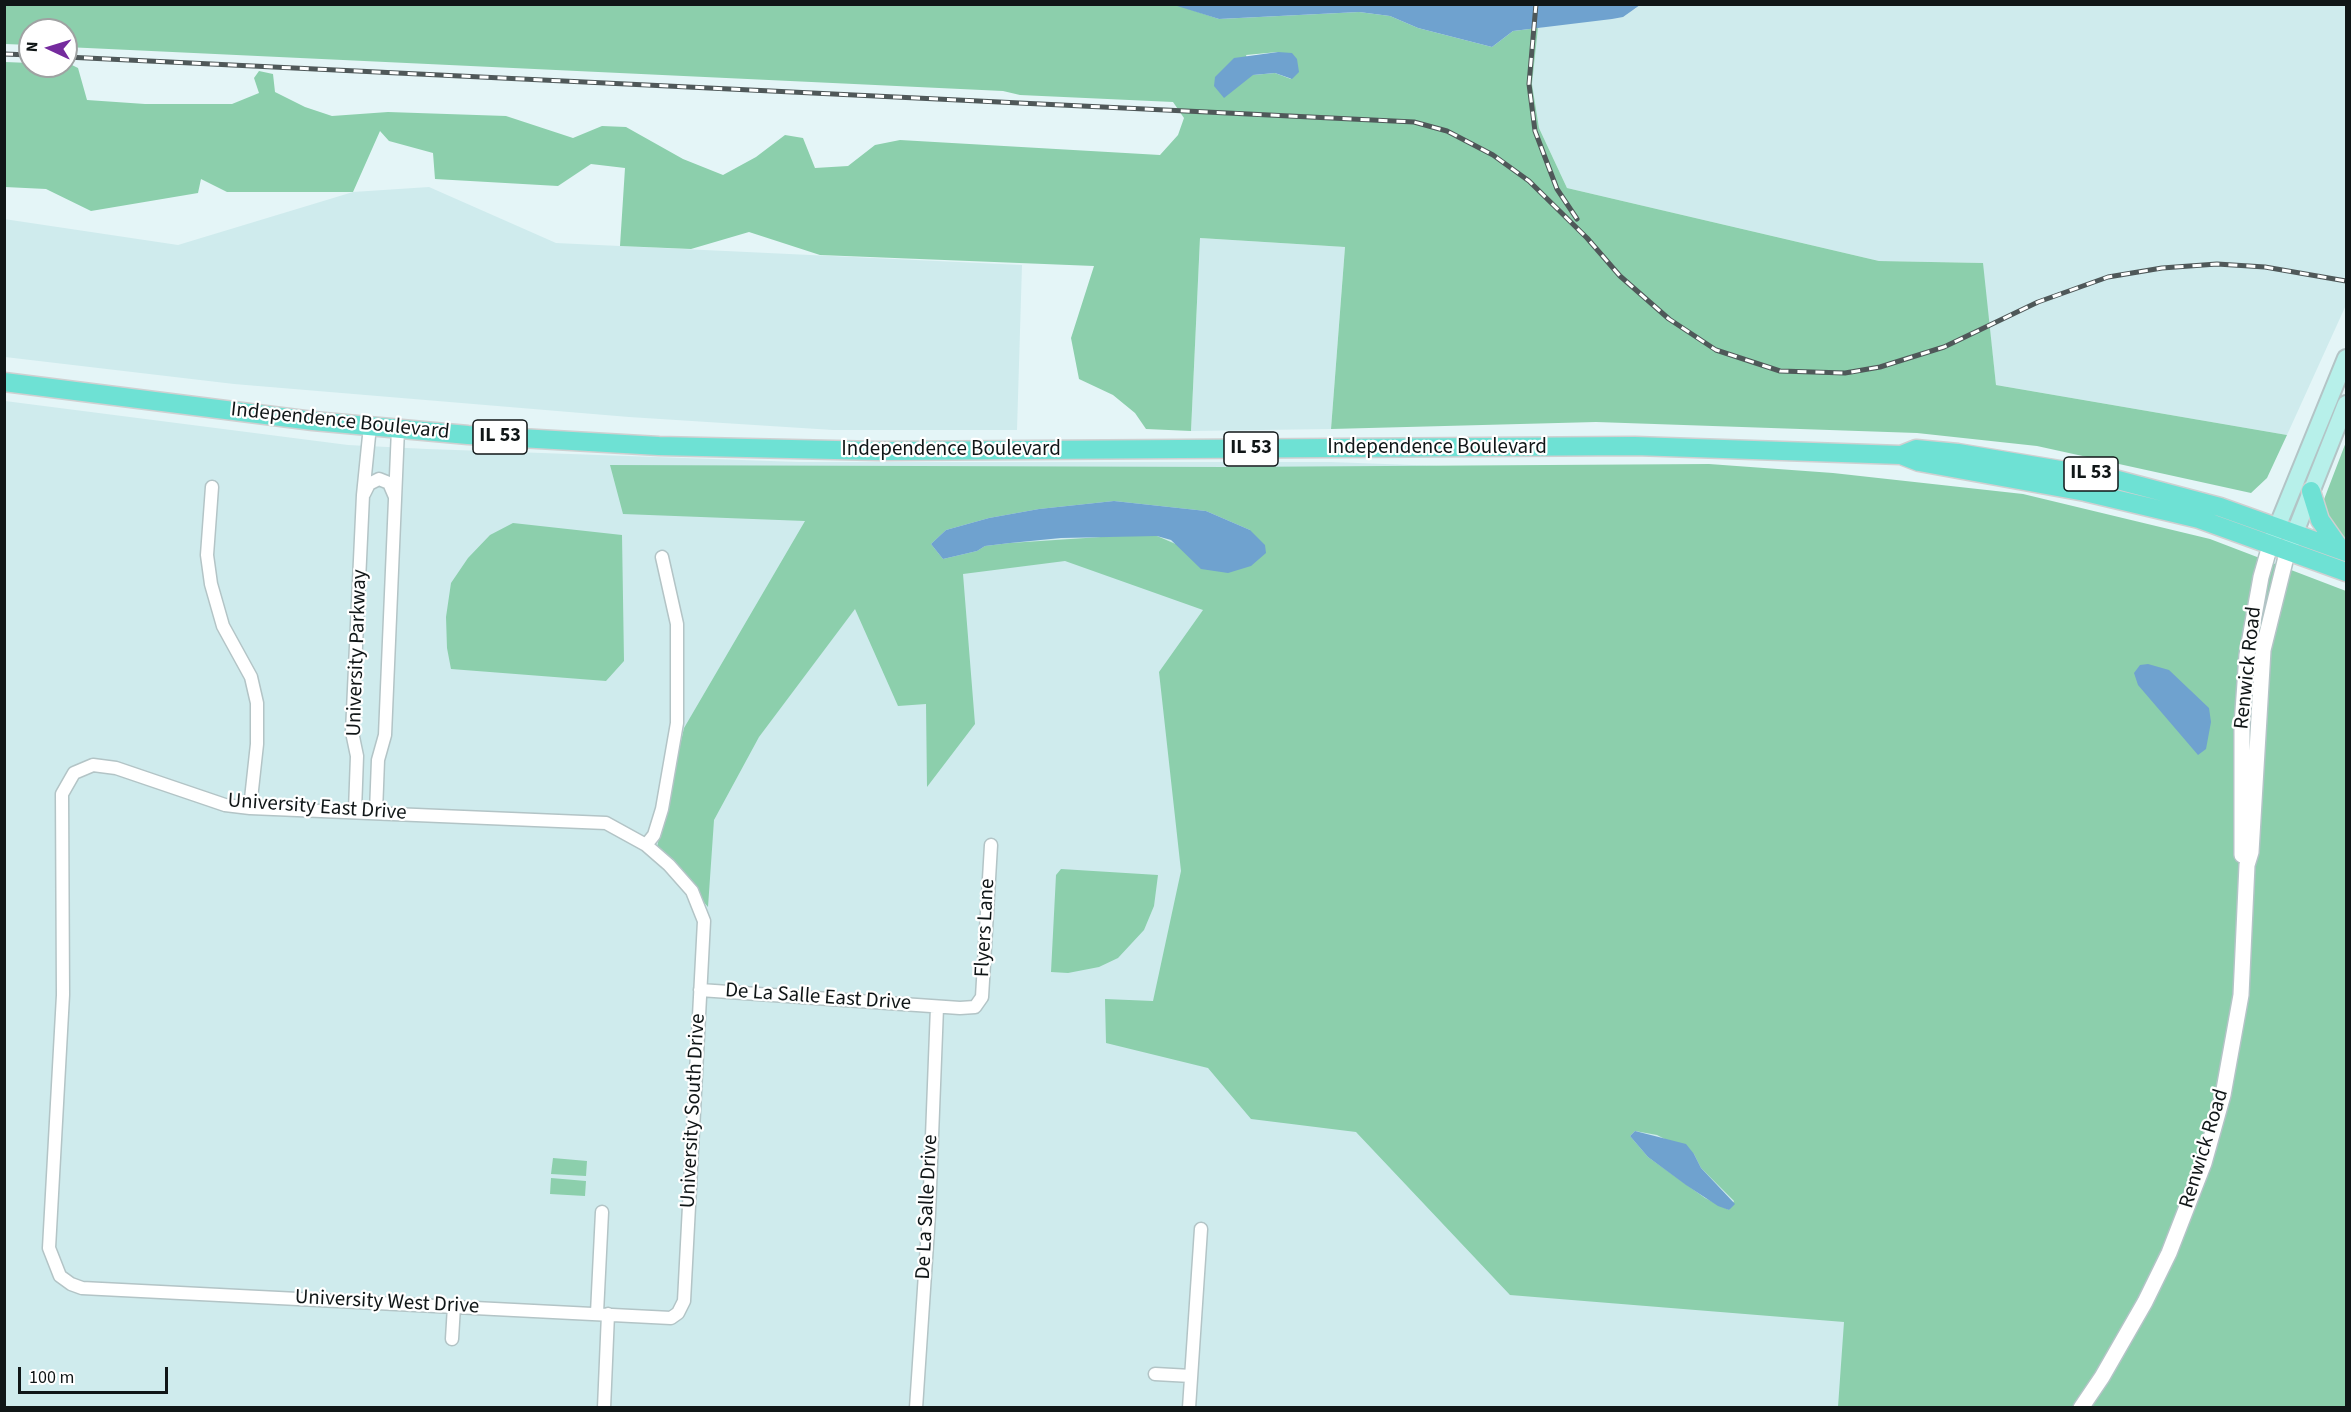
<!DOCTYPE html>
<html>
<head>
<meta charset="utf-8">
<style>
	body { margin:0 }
	#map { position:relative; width:2351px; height:1412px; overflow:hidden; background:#e4f5f7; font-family:"Source Sans 3",sans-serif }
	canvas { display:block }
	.frame { position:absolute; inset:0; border:6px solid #101617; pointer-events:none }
	.north { position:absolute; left:18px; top:18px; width:60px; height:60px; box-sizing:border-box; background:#fff; border:2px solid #9fa2a2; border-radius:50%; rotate:274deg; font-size:16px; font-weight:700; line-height:24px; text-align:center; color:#101617 }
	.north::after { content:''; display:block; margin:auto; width:21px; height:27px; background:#752b9e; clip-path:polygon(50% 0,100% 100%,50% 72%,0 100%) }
	.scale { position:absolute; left:18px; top:1367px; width:150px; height:27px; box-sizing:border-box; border:3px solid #101617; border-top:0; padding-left:8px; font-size:18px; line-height:21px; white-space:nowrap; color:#101617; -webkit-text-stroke:4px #fff; paint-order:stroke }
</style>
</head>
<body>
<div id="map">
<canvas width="2351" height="1412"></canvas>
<div class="frame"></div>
<div class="north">N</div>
<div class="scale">100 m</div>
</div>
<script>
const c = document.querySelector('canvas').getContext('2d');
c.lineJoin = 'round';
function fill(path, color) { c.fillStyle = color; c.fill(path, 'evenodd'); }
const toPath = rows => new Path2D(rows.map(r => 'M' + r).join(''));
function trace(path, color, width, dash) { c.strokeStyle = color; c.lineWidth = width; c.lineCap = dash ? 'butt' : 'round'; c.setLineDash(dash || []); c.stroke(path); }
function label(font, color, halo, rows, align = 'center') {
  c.font = font + ' "Source Sans 3",sans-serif'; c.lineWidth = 4.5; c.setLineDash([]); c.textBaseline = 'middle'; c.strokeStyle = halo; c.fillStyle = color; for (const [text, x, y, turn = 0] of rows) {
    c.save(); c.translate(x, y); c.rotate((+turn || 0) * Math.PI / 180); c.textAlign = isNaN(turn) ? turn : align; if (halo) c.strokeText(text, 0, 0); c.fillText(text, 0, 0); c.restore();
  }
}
fill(toPath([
	[1640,4,2346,5,2346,305,2287,435,1996,385,1982,263,1879,261,1567,188,1539,128,1532,84,1538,28,1635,9],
	[429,187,556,243,1022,265,1017,430,833,430,629,417,234,384,5,357,4,219,178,245,353,192],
	[1200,238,1345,247,1331,429,1191,431],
	[5,401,348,445,427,449,799,462,1331,462,1817,480,2050,1407,5,1408]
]), '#cfebed');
fill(toPath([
	[1174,4,1219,19,1359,12,1390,16,1418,28,1492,47,1513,31,1538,28,1532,84,1539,128,1567,188,1879,261,1983,263,1996,385,2287,435,2267,478,2251,493,2037,446,1917,433,1596,422,1331,429,1345,247,1200,238,1191,431,1146,429,1135,413,1113,395,1079,379,1071,338,1094,266,820,255,749,232,691,249,620,246,625,168,591,164,558,186,435,179,433,153,389,141,380,131,353,192,227,192,201,179,198,193,91,211,46,189,5,187,5,62,30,63,30,66,66,66,68,63,78,68,87,100,145,104,232,104,259,93,254,78,259,71,273,74,275,92,305,107,332,116,388,112,506,116,573,138,602,126,626,127,683,159,723,175,756,157,785,135,803,138,815,168,848,166,875,145,900,140,1160,155,1178,135,1184,118,1173,102,1020,95,1003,91,66,47,66,30,30,30,30,45,5,44,4,5],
	[1278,52,1291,79,1275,73,1253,75,1246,55],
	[2346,442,2346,538,2328,527,2323,502],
	[1709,464,1833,473,2023,494,2210,539,2346,591,2346,1407,1838,1407,1844,1322,1510,1295,1356,1132,1251,1119,1208,1068,1106,1043,1105,999,1153,1001,1181,871,1159,672,1203,610,1065,561,963,574,975,724,927,787,926,704,898,706,855,609,759,737,714,820,708,907,657,847,684,728,805,521,623,514,610,465,1225,467],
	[1114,501,1206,511,1250,530,1178,545,1157,536,1131,535,1010,543,985,546,977,551,943,559,931,544,946,530,989,518,1039,509],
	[1635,1131,1657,1135,1694,1154,1701,1168,1734,1201,1729,1210,1705,1198,1648,1157,1630,1136],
	[513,523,622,535,624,661,606,681,451,669,447,648,446,617,451,583,468,558,490,535],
	[1061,869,1158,875,1154,906,1144,930,1118,958,1099,967,1068,973,1051,972,1056,875],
	[553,1158,587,1161,586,1176,551,1174],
	[551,1178,586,1181,585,1196,550,1194]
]), '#8ccfac');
fill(toPath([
	[1174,5,1640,5,1623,17,1612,19,1513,31,1492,47,1418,28,1390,16,1359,12,1219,19],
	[1278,52,1292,53,1297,59,1299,72,1292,79,1275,73,1253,75,1224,98,1214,86,1215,77,1234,58],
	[1114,501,1206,511,1250,530,1265,545,1266,553,1251,566,1228,573,1201,569,1171,540,1157,536,1061,538,1010,543,985,546,977,551,943,559,931,544,946,530,989,518,1039,509],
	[2148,664,2169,670,2209,708,2211,722,2206,749,2198,755,2138,685,2134,673,2140,665],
	[1635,1131,1686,1144,1694,1154,1701,1168,1735,1204,1729,1210,1718,1206,1686,1185,1648,1157,1630,1136]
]), '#6fa2cf');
const minor = toPath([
	[212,487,207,555,211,584,223,626,251,677,257,703,257,744,250,808],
	[364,494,369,484,379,479,389,483,395,497],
	[93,765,116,768,225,805,250,808,606,823,646,845,669,865,692,891,704,921,684,1301,678,1313,671,1318,82,1288,71,1284,60,1276,49,1248,63,995,62,794,74,773,93,765],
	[355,811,357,756,352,732,363,495,370,426],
	[376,812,378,760,385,735,398,429],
	[646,845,654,835,662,809,677,723,677,624,662,557],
	[700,990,960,1008,975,1007,982,997,991,845],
	[597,1313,602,1212],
	[452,1339,454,1306],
	[1155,1374,1191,1376],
	[604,1408,608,1314],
	[916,1408,929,1214,937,1007],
	[1189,1408,1201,1229]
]);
const tertiary = toPath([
	[2242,855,2242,725,2247,655,2261,577,2271,542],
	[2081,1408,2102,1377,2145,1302,2169,1253,2204,1163,2223,1095,2241,995,2247,865,2251,852,2263,650,2288,549]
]);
const secondary = toPath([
	[2271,542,2346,358],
	[2290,545,2346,404]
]);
const primary = toPath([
	[4,382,313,421,468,435,659,446,879,451,1635,446,1901,455,1919,462,2085,492,2199,519,2346,572],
	[1901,455,1916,449,1958,453,2114,479,2220,507,2346,552],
	[2311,491,2320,520,2341,550]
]);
trace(minor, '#b3c4c6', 15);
trace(tertiary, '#b3c4c6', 18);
trace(secondary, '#b3c4c6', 20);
trace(primary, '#cfd0d1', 21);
trace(minor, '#fff', 12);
trace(tertiary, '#fff', 15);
trace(secondary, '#b7f0ea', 16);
trace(primary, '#6ee1d4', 18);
const rail = toPath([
	[1536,4,1529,84,1535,131,1557,189,1577,219],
	[4,54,30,55],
	[66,57,1414,122,1447,131,1493,155,1529,181,1587,238,1620,276,1669,319,1716,350,1780,371,1845,373,1880,367,1944,347,2038,302,2108,277,2162,268,2217,264,2265,267,2346,281]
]);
trace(rail, '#4f5859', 5);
trace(rail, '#fff', 3, [9]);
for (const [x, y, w] of [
	[500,437,54],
	[1251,449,54],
	[2091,474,54]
]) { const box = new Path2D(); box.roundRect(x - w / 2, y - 17, w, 34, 4.5); c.fillStyle = '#fff'; c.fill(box); trace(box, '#101617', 1.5); }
label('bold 20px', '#101617', null, [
	["IL 53",500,437],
	["IL 53",1251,449],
	["IL 53",2091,474]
]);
label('21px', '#101617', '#fff', [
	["Independence Boulevard",340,422,6],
	["Independence Boulevard",1437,448],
	["Independence Boulevard",951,450],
	["University Parkway",358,653,-88],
	["Renwick Road",2249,668,-84],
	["University East Drive",317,808,4],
	["Flyers Lane",986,928,-87],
	["De La Salle East Drive",818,998,4],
	["University South Drive",694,1111,-87],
	["Renwick Road",2205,1149,-73],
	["De La Salle Drive",928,1207,-87],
	["University West Drive",387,1303,3]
]);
</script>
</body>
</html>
